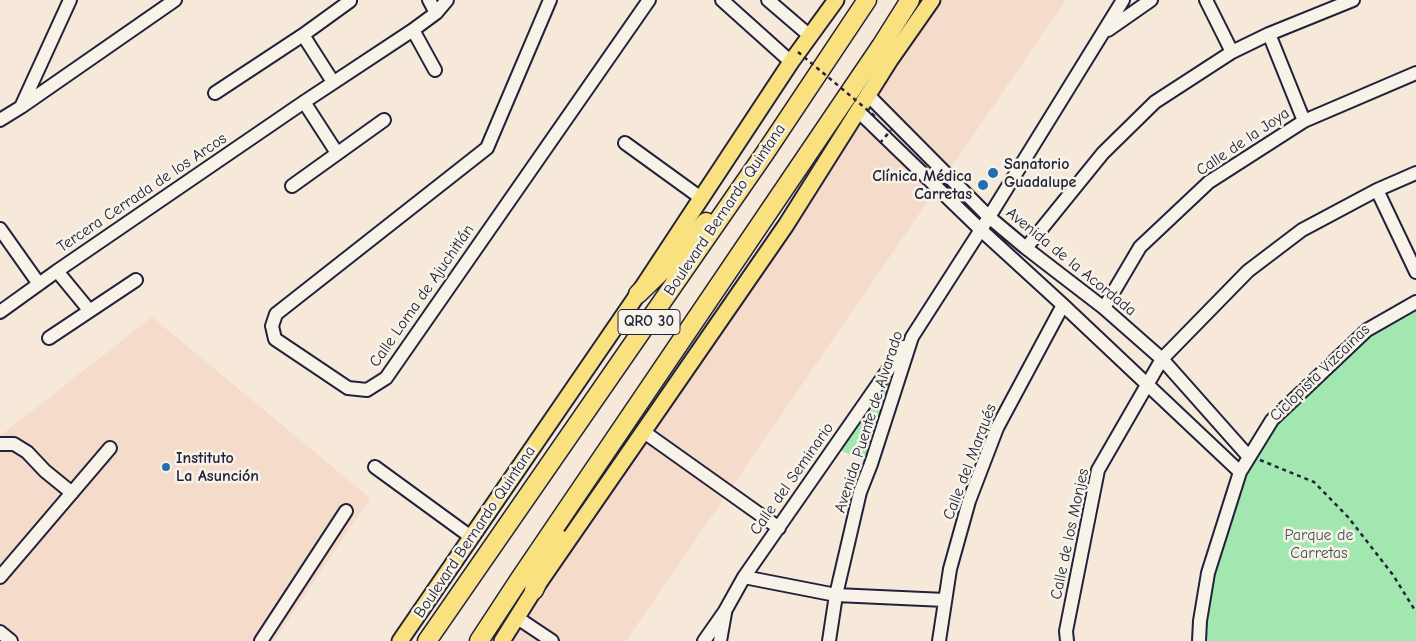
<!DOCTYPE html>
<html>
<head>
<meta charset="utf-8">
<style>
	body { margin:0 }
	canvas { display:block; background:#f6e9da }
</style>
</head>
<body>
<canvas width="1416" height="641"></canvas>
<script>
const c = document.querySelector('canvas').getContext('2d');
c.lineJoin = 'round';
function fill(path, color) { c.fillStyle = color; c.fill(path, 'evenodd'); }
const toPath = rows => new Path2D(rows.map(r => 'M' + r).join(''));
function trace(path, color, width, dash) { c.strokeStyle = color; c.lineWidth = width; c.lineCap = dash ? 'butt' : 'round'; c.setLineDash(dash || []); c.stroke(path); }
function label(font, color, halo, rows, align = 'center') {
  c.font = font + ' "Comic Neue",sans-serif'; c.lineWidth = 5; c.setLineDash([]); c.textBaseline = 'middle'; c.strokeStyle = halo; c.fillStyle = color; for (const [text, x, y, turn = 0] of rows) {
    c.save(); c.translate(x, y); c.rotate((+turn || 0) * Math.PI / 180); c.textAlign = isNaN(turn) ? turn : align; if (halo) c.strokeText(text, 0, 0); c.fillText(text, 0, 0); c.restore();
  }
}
fill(toPath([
	[932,0,1066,0,626,641,502,641],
	[152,317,370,498,274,641,24,641,0,624,0,436]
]), '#f5dcca');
fill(toPath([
	[1416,302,1416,641,1202,641,1208,573,1240,472,1272,420,1367,330],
	[912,337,871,464,833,447]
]), '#a2e6b0');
const minor = toPath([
	[429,0,436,13],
	[550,0,487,148,276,314,272,326,275,339,348,388,367,390,386,378,649,0],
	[722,0,791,62],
	[768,0,810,36],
	[1206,0,1232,52],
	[413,30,435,70],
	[1108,30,1151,0],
	[1269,34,1304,121],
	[303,35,333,82],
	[215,93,303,35,350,1],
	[868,95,989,217,1026,248,1104,308,1162,359,1249,457],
	[304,102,337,153],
	[21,107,70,0],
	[858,111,981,230,1063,305,1240,472],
	[0,120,21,107,175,0],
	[625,143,701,198],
	[292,186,384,120],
	[1377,190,1416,272],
	[0,229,39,284],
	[1026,248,1103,153,1155,102,1232,52,1269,34,1353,0],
	[57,271,89,310],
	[1104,308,1140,247,1209,182,1304,121,1416,73],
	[0,312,57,271,304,102,413,30,436,13,447,0],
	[49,338,136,280],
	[644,432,779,528],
	[0,444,14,444,27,452,45,471,72,493],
	[375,467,471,537],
	[0,577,110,448],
	[744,577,836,595,945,600],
	[516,617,552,641],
	[0,632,11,641],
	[261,641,346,511],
	[704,641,725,611,744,577,904,347],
	[720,641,725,613],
	[829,641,836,595,860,492,871,464,912,337,989,217,1123,0],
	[939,641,950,569,969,501,997,428,1063,305],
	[1067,641,1066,631,1098,470,1162,359,1248,271,1302,230,1377,190,1416,173],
	[1199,641,1200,621,1208,573,1240,472,1272,420,1367,330,1416,302]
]);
const major = toPath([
	[400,641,638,294,791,62,836,0],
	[502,641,534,590,786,225,890,60,932,0]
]);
const highway = toPath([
	[638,294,670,263,706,222],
	[534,590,558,538],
	[427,641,765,153,867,0],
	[479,641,519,580,881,46,910,0]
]);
trace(minor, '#22223b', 16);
trace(major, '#22223b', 19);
trace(highway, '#22223b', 21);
trace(toPath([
	[1260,460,1314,482,1348,517,1393,575,1416,612]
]), '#22223b', 2.5, [4, 4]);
trace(minor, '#f7f3e8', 12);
trace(major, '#fae180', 15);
trace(highway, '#fae180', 18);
trace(toPath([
	[798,52,877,118],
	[880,143,891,130]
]), '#22223b', 2.5, [4, 4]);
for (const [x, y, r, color] of [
	[993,173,6,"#1f6fb2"],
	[983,185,6,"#1f6fb2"],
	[166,467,5,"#1f6fb2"]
]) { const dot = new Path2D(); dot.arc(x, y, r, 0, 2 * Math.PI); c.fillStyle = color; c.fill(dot); trace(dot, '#f7f3e8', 2); }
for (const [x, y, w] of [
	[649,322,62]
]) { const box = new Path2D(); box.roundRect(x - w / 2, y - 12.5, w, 25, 4); c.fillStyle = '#f7f3e8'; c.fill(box); trace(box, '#22223b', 1); }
label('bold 15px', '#22223b', null, [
	["QRO 30",649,322]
]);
label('16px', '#22223b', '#f7f3e8', [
	["Calle de la Joya",1243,142,-34],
	["Tercera Cerrada de los Arcos",142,193,-34],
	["Boulevard Bernardo Quintana",725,210,-56],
	["Avenida de la Acordada",1071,262,39],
	["Calle Loma de Ajuchitlán",422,296,-55],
	["Ciclopista Vizcainas",1320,373,-44],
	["Avenida Puente de Alvarado",869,422,-72],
	["Calle del Marqués",970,462,-69],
	["Calle del Seminario",792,479,-55],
	["Boulevard Bernardo Quintana",475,532,-56],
	["Calle de los Monjes",1070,534,-78]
]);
label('bold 16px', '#22223b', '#f7f3e8', [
	["Sanatorio",1004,164],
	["Guadalupe",1004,182],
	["Clínica Médica",972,176,"right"],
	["Carretas",972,194,"right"],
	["Instituto",176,458],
	["La Asunción",176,476]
], 'left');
label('16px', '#425358', '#f7f3e8', [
	["Parque de",1319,535],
	["Carretas",1319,553]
]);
</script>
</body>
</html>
